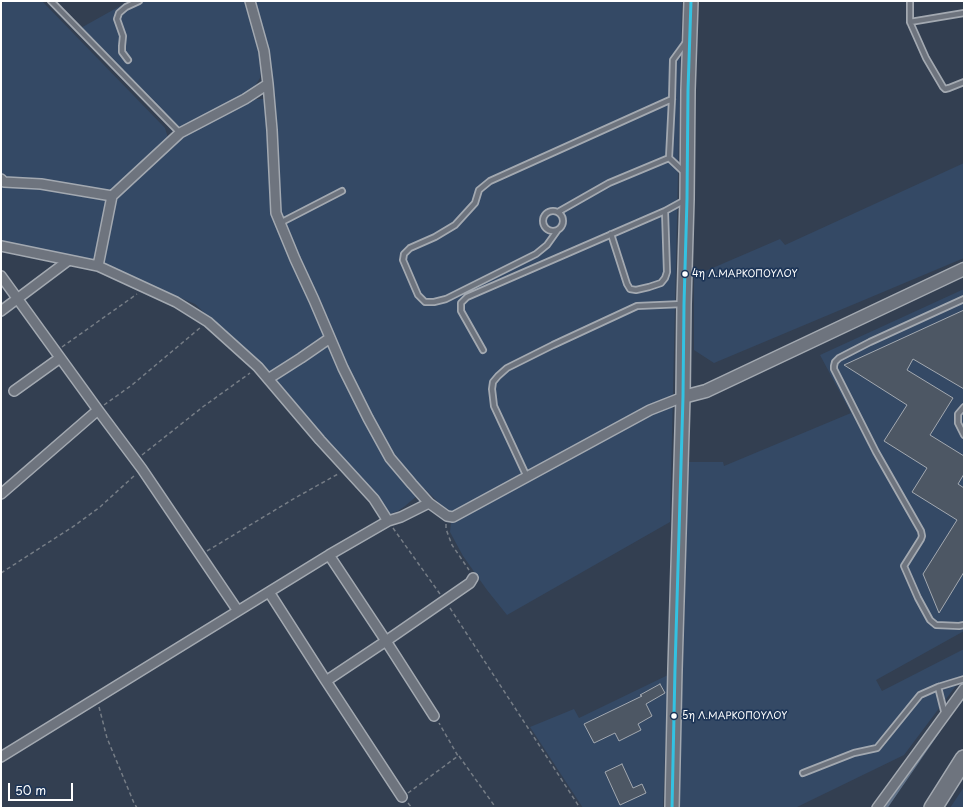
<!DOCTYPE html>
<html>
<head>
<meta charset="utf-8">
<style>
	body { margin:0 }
	#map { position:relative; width:965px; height:809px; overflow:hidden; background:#333f51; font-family:"Playpen Sans",sans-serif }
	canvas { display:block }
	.frame { position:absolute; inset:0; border:2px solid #fff; pointer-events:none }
	.scale { position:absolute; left:8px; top:783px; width:65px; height:18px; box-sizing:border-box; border:2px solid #fff; border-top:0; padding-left:5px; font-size:12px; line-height:14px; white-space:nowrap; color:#fff; -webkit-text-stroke:3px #1d3557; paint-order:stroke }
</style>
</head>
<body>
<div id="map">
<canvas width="965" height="809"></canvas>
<div class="frame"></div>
<div class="scale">50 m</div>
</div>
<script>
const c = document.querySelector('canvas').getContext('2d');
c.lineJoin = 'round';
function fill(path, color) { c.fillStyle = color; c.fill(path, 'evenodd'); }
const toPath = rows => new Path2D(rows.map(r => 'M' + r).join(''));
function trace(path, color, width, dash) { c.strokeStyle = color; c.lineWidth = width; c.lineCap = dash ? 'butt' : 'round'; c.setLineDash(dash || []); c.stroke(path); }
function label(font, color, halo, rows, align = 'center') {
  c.font = font + ' "Playpen Sans",sans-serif'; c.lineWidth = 3.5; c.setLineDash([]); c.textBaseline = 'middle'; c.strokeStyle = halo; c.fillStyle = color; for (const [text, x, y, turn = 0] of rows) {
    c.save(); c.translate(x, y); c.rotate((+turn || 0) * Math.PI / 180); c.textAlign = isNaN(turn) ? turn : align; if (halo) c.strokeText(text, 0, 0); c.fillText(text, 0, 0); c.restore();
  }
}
fill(toPath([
	[5,1,42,1,165,128,169,141,107,194,19,178,6,179,1,174,1,4],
	[129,1,682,1,670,522,507,615,487,590,463,556,450,532,451,522,439,503,425,489,405,506,398,511,387,515,376,494,305,417,258,363,195,304,100,264,114,197,182,135,249,99,264,99,266,118,275,113,269,66,261,68,260,78,253,89,183,127,178,126,79,29],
	[964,163,964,258,714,363,694,350,694,276,780,239,785,245],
	[1,182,110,198,96,263,1,242],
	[964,289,964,631,876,680,882,691,964,649,964,675,904,755,795,808,678,808,684,636,688,462,723,462,724,466,851,413,820,355],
	[668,675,663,808,583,808,530,727,574,709,579,718],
	[964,787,964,808,950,808]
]), '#344965');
trace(toPath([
	[952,712,964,697],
	[886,808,939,731]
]), '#627389', 2.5);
const building = toPath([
	[964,310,964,389,913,359,907,370,953,398,930,435,964,456,964,474,958,484,964,488,964,572,939,613,923,574,957,520,912,492,927,468,884,441,907,405,844,365,964,310],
	[660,684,665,693,646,704,652,716,638,724,641,730,619,741,615,733,594,743,584,724,642,696,640,695,660,684],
	[622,764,633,788,642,784,646,793,620,805,605,772,622,764]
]);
fill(building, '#4d5764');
trace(building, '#a3a9b1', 1);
const service = toPath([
	[51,1,180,133],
	[910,1,910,22,926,58,943,87,945,89,949,88,964,82],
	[910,22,964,13],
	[128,60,122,52,122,46,123,36,117,19,119,13,126,7,139,1],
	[685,173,669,158,672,99,673,60,686,42],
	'543 221a10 10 0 1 1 20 0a10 10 0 1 1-20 0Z',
	[558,212,609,183,669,158],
	[280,223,342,191],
	[557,231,547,245,536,254,446,299,434,302,425,302,418,295,403,260,404,254,410,248,435,237,455,225,475,203,479,190,490,181,672,99],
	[611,234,627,284,630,289,636,290,649,287,661,283,665,278,667,272,665,211],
	[964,299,870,342,839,358,835,362,834,366,834,369,876,452,921,531,922,536,921,539,904,566,918,598,930,620,936,625,959,626,964,625],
	[483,350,461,311,461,303,467,297,665,211,685,200],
	[964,407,958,414,958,423,964,435],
	[527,477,494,406,492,389,493,382,498,376,507,368,553,345,637,306,683,304],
	[945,715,938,687,964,679],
	[803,773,854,753,877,748,920,695,938,687]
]);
const minor = toPath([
	[268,84,272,130,276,213,295,259,314,300,343,368,368,418,390,458,412,484,429,503,447,516,453,517,650,410,683,397],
	[1,179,4,182,41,184,112,196],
	[1,246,98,266,176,302,208,322,258,367,320,440,374,499,388,521],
	[98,266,112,196,180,133,245,99,268,84,264,51,250,1],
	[1,276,98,410,142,469,238,611,329,555],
	[1,311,69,260],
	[268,379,301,358,330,338],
	[14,391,60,358],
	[1,494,98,410],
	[429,503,401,517,388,521,329,555,386,641,434,716],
	[269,592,326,681],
	[1,757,238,611],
	[402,797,326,681,386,641,470,583,473,578],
	[877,808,964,689]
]);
const tertiary = toPath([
	[683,397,706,391,964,269]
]);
const secondary = toPath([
	[672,808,675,669,683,397,684,304,687,199,688,90,691,1]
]);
const motorway = toPath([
	[933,808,964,759]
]);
trace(service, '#a3a9b1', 8);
trace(minor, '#a3a9b1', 12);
trace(tertiary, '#a3a9b1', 15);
trace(secondary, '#a3a9b1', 16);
trace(motorway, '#a3a9b1', 20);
trace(toPath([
	[62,347,137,294],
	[104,405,132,385,201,327],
	[142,455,204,406,250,373],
	[446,524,446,529,452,545,469,570],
	[393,528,440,594],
	[207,551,295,498,338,474],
	[1,573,74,526,100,507,135,475],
	[450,608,580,808],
	[99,707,107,738,134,803,137,808],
	[459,756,496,808],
	[408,793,458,756,439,723],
	[408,803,412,808]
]), '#767d86', 1.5, [4, 3]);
trace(service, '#6e747e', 4.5);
trace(minor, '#6e747e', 9);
trace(tertiary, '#6e747e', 12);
trace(secondary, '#6e747e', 13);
trace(motorway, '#6e747e', 17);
trace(toPath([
	[672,808,675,669,683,397,684,304,687,199,688,90,691,1]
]), '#33c2e2', 3);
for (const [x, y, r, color] of [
	[685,274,3.5,"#fff"],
	[674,716,3.5,"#fff"]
]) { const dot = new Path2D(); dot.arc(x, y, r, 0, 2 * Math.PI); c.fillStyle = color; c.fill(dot); trace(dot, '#1d3557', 1.5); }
label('10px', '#fff', '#1d3557', [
	["4η Λ.ΜΑΡΚΟΠΟΥΛΟΥ",692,274],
	["5η Λ.ΜΑΡΚΟΠΟΥΛΟΥ",682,716]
], 'left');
</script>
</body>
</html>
